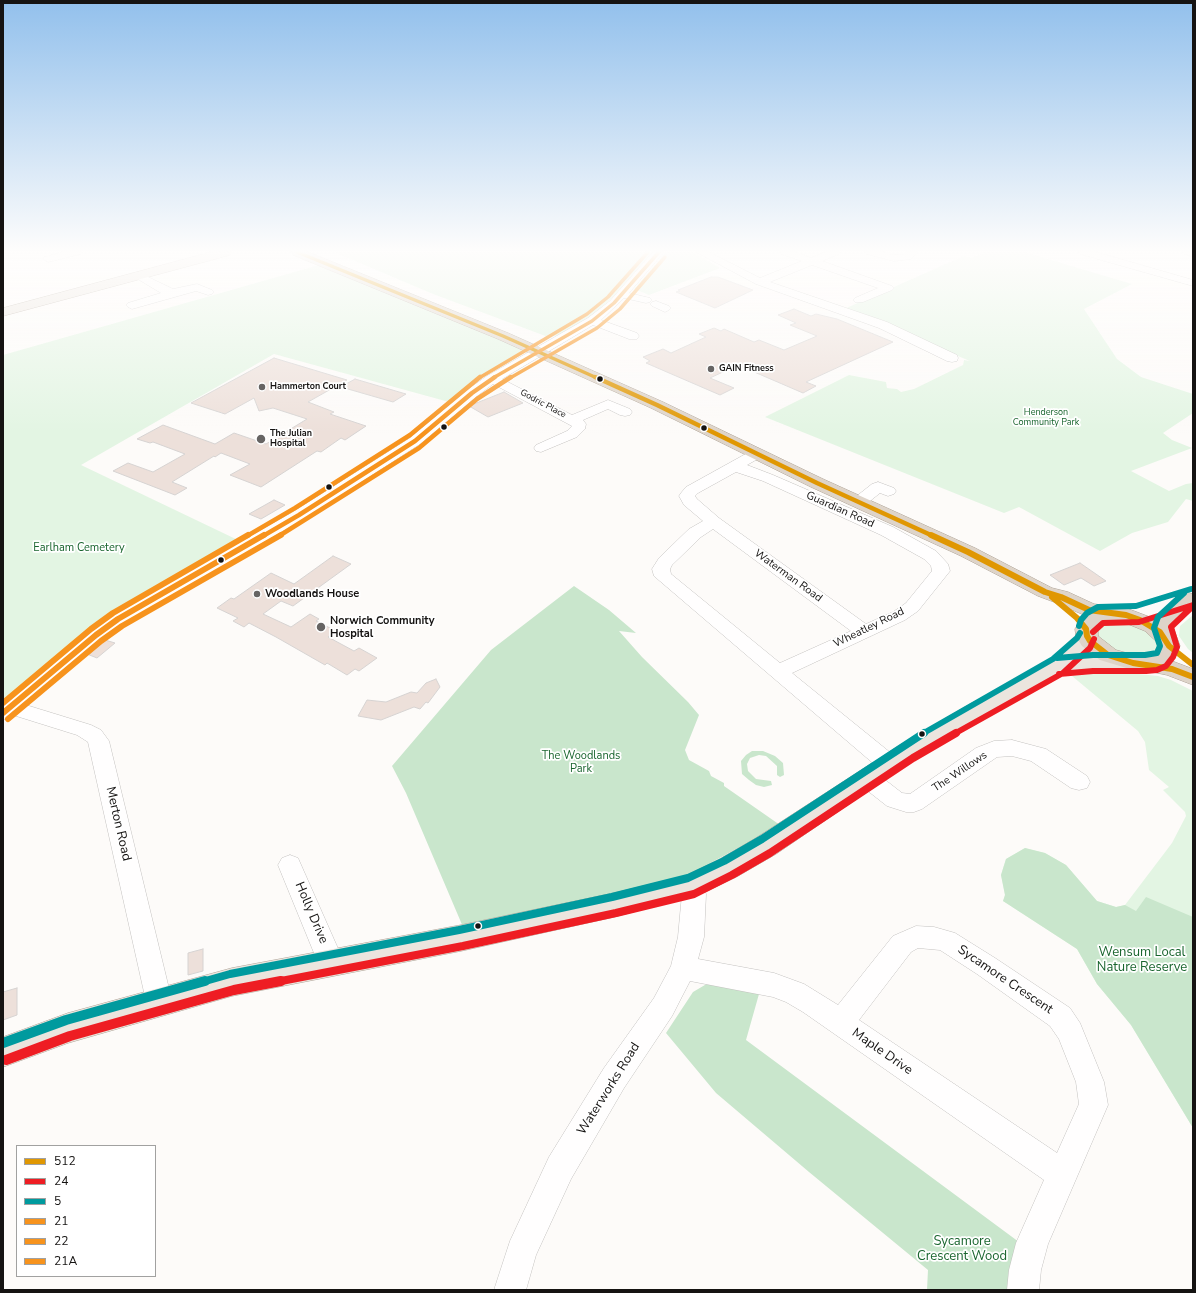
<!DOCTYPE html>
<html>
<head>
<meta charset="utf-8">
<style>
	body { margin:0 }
	#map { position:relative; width:1196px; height:1293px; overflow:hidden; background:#fdfbf9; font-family:"Nunito Sans",sans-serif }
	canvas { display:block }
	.frame { position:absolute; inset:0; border:4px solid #151312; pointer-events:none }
	.legend { position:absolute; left:16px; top:1145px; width:140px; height:132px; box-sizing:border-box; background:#fff; border:1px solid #a1a1a0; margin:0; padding:5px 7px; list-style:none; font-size:12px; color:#151312 }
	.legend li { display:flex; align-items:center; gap:8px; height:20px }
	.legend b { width:20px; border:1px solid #a1a1a0 }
</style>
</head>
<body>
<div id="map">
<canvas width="1196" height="1293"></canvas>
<div class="frame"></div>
<ul class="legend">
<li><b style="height:5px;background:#e09702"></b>512</li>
<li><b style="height:5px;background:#ee1d23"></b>24</li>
<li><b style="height:5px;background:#009a9e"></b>5</li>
<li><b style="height:5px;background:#f7931d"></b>21</li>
<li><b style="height:5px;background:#f7931d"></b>22</li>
<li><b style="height:5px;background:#f7931d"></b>21A</li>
</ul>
</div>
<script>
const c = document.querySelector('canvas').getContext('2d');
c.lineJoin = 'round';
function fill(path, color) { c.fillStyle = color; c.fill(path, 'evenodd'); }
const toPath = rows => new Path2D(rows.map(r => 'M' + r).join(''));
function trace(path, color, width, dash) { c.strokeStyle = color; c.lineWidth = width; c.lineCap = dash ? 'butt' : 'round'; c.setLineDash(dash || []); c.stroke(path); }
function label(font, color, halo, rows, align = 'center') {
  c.font = font + ' "Nunito Sans",sans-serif'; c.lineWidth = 3.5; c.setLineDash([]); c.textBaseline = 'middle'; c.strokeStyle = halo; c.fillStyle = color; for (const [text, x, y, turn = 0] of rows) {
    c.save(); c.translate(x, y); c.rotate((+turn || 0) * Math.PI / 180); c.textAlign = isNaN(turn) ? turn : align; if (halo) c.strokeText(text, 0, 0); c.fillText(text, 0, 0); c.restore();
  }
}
fill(toPath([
	[334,252,653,252,612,298,586,321,560,335,548,337,433,294],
	[666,252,693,252,720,268,649,295,634,289],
	[985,252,1024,252,1132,284,1084,309,1117,359,1141,377,1193,394,1193,413,1163,433,1172,440,1192,448,1131,471,1169,491,1186,484,1193,483,1193,501,1186,499,1168,522,1132,533,1100,551,1019,507,1004,513,765,417,849,375,886,382,887,388,897,389,901,392,914,389,963,365,964,360,970,361,844,309,964,256,972,258],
	[319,265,512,345,521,349,524,353,475,382,449,402,274,354,81,465,242,542,3,703,3,355],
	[1193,615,1193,653,1188,649,1179,636,1180,626],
	[1115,620,1139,625,1156,638,1158,645,1156,652,1149,656,1139,658,1114,652,1098,638,1096,631,1098,625,1105,621],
	[1100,673,1129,673,1158,676,1171,680,1193,691,1193,1128,1131,1025,1097,984,1077,949,1003,901,1005,895,1001,875,1006,859,1025,848,1045,853,1066,865,1097,901,1116,907,1125,905,1172,843,1186,816,1185,812,1163,790,1169,787,1149,770,1145,742,1138,731,1072,676]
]), '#e3f5e3');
fill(toPath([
	[574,586,609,610,636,633,619,631,642,657,688,702,699,715,685,750,689,760,709,771,711,776,724,783,724,786,780,825,694,872,647,891,466,934,406,793,392,766,491,650],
	[752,751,763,751,775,756,783,763,784,775,780,777,777,775,777,766,766,756,759,755,750,758,747,764,748,771,756,779,771,781,772,785,764,787,756,785,749,780,742,774,741,761,746,755],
	[1025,848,1045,853,1066,865,1097,901,1116,907,1125,905,1136,911,1146,897,1193,917,1193,1128,1131,1025,1097,984,1077,949,1003,901,1005,895,1001,875,1006,859],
	[710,982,759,994,746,1040,1023,1245,1018,1290,927,1290,928,1270,809,1172,716,1093,666,1033,693,992]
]), '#c9e6cc');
const building = toPath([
	[711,277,718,277,753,290,715,308,676,292,680,291,678,290,711,277],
	[794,309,811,316,816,314,837,319,893,342,806,382,816,386,803,393,738,365,710,378,734,388,720,395,646,363,650,361,643,357,663,349,671,353,706,337,699,334,714,328,721,331,724,329,754,342,759,340,784,350,817,336,790,325,796,323,778,315,794,309],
	[274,358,347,380,308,402,334,412,330,414,366,426,345,440,341,438,321,452,317,451,261,487,230,475,250,464,221,453,215,457,214,456,172,482,187,488,175,495,113,471,128,463,153,472,185,454,153,442,150,443,137,439,163,425,215,444,234,433,266,444,307,419,273,408,259,411,254,398,225,414,191,403,274,358],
	[355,379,406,394,393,402,341,387,355,379],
	[504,392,523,403,488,417,469,406,504,392],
	[274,500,285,505,261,519,249,514,274,500],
	[333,556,351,564,293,606,281,601,263,614,291,627,310,614,319,619,316,621,336,631,328,637,354,651,359,648,377,658,359,671,355,669,347,675,327,663,325,665,276,637,249,623,244,627,233,621,238,618,217,608,231,598,234,599,271,573,294,584,333,556],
	[1080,563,1106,581,1094,586,1081,578,1064,585,1050,575,1080,563],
	[105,640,115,643,97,658,87,654,105,640],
	[436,679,440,687,428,703,426,702,420,709,414,707,381,720,358,716,367,700,386,702,411,692,417,693,426,683,436,679],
	[203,949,203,971,188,975,188,953,203,949],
	[17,988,17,1015,3,1020,3,992,17,988]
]);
fill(building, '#ede0da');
trace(building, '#d6d3d2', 1);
const minor = toPath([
	[63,252,82,252,81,254,48,262,43,259,44,257,63,252],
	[653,252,664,252,629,293,650,298,652,300,650,302,646,303,624,298,601,320,637,333,639,336,637,339,629,339,593,325,502,379,572,415,608,400,630,409,632,412,630,415,625,416,620,415,608,409,583,420,586,424,585,429,577,437,541,452,536,451,534,448,536,445,567,431,572,426,493,384,477,396,420,444,305,518,125,623,103,639,26,705,91,725,101,730,109,741,172,1001,168,1010,159,1013,150,1010,146,1001,88,742,77,735,13,715,3,720,3,702,89,631,111,615,293,512,410,438,467,390,487,376,588,318,610,301,653,252],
	[696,252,709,252,760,278,802,261,781,254,780,252,796,252,811,258,825,252,840,252,839,254,822,261,892,286,894,288,892,290,863,302,855,302,853,300,855,298,878,288,812,265,770,282,887,322,957,355,958,358,957,361,952,362,947,361,879,328,756,284,696,252],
	[865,252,883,252,894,255,904,254,906,252,918,252,911,259,894,261,866,254,865,252],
	[1079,252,1096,252,1193,280,1193,286,1080,254,1079,252],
	[1183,252,1193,252,1193,257,1184,254,1183,252],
	[140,273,173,289,197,284,212,290,214,292,212,294,208,295,196,291,132,309,128,307,126,305,128,303,161,293,136,278,134,276,140,273],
	[656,301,669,306,671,308,669,310,665,312,652,306,650,304,652,302,656,301],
	[756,450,761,451,763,454,761,457,747,465,773,475,893,527,936,551,948,564,950,571,918,611,905,620,792,673,897,758,900,764,897,770,889,772,881,770,654,576,652,569,659,558,689,529,703,521,684,505,679,496,681,493,686,487,751,451,756,450],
	[736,472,763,481,881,535,924,559,931,566,932,571,906,603,893,612,866,624,719,518,697,499,695,496,698,493,736,472],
	[713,529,851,631,780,663,671,574,670,569,672,565,701,537,713,529],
	[878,482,894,488,896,491,894,494,888,496,880,493,865,505,859,507,853,505,851,502,853,499,872,484,878,482],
	[1012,740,1046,749,1087,776,1090,782,1087,788,1079,790,1071,788,1031,761,1012,756,997,757,922,809,914,812,906,812,887,806,859,784,856,778,859,772,867,770,875,772,902,793,910,794,976,748,994,741,1012,740],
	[290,855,298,858,340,953,342,962,338,970,329,973,320,970,316,962,314,953,278,865,282,858,290,855],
	[691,876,700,879,706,894,704,937,698,959,774,973,804,984,838,1005,893,936,916,926,934,927,955,933,995,958,1070,1008,1080,1023,1104,1082,1108,1105,1048,1244,1041,1270,1039,1290,1007,1290,1009,1270,1016,1243,1044,1180,803,1012,786,1002,773,997,690,981,672,1016,624,1088,571,1179,536,1255,526,1290,494,1290,510,1241,549,1157,604,1068,654,998,671,966,678,937,682,894,679,886,682,879,691,876],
	[918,948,940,950,977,974,1050,1026,1059,1039,1076,1082,1079,1104,1057,1153,859,1020,911,952,918,948]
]);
const major = toPath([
	[211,252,232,252,230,255,3,316,3,308,211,252],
	[1087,629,1095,631,1098,636,1092,648,1083,656,1133,656,1141,658,1144,663,1141,668,1133,670,1093,670,1063,673,986,716,918,757,776,854,738,876,701,894,614,917,461,951,232,996,68,1043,3,1067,3,1037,68,1013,232,968,461,925,614,893,685,876,718,860,756,838,900,745,970,704,1050,661,1075,639,1079,631,1087,629]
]);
const highway = toPath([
	[291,252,308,252,508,333,663,402,823,479,975,548,1052,588,1068,592,1094,604,1126,608,1155,619,1182,594,1189,593,1193,594,1193,607,1174,623,1173,627,1180,646,1172,661,1193,669,1193,685,1167,675,1143,670,1133,670,1100,660,1082,646,1076,636,1075,629,1084,615,1054,602,1038,596,961,556,811,487,651,408,498,339,293,255,291,252],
	[1105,621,1123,622,1145,631,1157,642,1158,646,1155,652,1152,655,1134,655,1116,650,1098,636,1098,627,1105,621]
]);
trace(minor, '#c4c2c0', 1);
trace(major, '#aea397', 1);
trace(highway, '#aea397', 1);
fill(minor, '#fffefe');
fill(major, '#ebe5de');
fill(highway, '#ded4c9');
trace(toPath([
	[297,252,503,336,597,378]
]), '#e09702', 3.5);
trace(toPath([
	[595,377,657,405,817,483,933,536]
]), '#e09702', 4.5);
trace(toPath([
	[931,535,968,552,1045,592,1061,597,1089,610,1126,615,1140,620,1160,632,1169,646,1193,665],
	[1052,597,1077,618,1086,629,1087,636,1090,641,1108,655,1133,663,1172,669,1193,677]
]), '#e09702', 6);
trace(toPath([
	[1093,632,1103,623,1139,622,1193,605],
	[1059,674,1093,671,1146,671,1157,670,1166,666,1173,657,1177,647,1171,627,1193,606],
	[954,734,1063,673,1090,648,1094,639]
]), '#ee1d23', 6);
trace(toPath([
	[276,982,463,946,616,913,694,894,732,875,770,853,913,758,956,733]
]), '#ee1d23', 8);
trace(toPath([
	[6,1060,70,1036,234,990,281,981]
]), '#ee1d23', 10);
trace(toPath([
	[1079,626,1081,620,1087,613,1098,607,1136,606,1191,589],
	[1057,658,1093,655,1145,655,1157,653,1160,646,1154,628,1158,617,1184,593],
	[922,734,1053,659,1077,638,1080,633]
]), '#009a9e', 6);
trace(toPath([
	[202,982,230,974,459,930,612,897,688,878,724,861,762,839,924,733]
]), '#009a9e', 8);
trace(toPath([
	[3,1043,66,1020,205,981]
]), '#009a9e', 10);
trace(toPath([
	[493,378,592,321,614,303,659,252]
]), '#f7931d', 3.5);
trace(toPath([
	[263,536,299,515,415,441,472,393,495,377]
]), '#f7931d', 4.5);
trace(toPath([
	[3,713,96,635,118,619,264,535]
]), '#f7931d', 6);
trace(toPath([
	[510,378,597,328,620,309,665,257]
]), '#f7931d', 3.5);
trace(toPath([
	[279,536,419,448,477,399,511,377]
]), '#f7931d', 4.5);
trace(toPath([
	[8,719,101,641,122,626,281,535]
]), '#f7931d', 6);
trace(toPath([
	[479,378,587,314,608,297,648,252]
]), '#f7931d', 3.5);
trace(toPath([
	[247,536,295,508,410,435,480,377]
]), '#f7931d', 4.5);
trace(toPath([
	[3,703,91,629,113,613,248,535]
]), '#f7931d', 6);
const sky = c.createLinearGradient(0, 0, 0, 433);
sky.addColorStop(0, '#92c0ec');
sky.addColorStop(0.58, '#fefdfc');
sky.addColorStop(1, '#fefdfc00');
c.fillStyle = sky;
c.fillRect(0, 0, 1196, 433);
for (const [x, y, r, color] of [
	[711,369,4,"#666463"],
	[600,379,3.5,"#151312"],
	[262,387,4,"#666463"],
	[444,427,3.5,"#151312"],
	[704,428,3.5,"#151312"],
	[261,439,5,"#666463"],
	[329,487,3.5,"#151312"],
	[221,560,3.5,"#151312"],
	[257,594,4,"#666463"],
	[321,627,5,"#666463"],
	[922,734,3.5,"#151312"],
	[478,926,3.5,"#151312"]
]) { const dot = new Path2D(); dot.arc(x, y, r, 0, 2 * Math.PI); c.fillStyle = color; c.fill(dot); trace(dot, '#fff', 1.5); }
label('bold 9px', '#151312', '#fff', [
	["GAIN Fitness",719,369],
	["Hammerton Court",270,387],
	["The Julian",270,434],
	["Hospital",270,444]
], 'left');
label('9px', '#151312', '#fff', [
	["Godric Place",543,404,28]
]);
label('9px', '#19652e', '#fff', [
	["Henderson",1046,413],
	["Community Park",1046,423]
]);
label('11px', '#151312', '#fff', [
	["Guardian Road",840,510,24],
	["Waterman Road",788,576,36],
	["Wheatley Road",869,628,-26],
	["The Willows",960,772,-34]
]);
label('11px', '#19652e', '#fff', [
	["Earlham Cemetery",79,548],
	["The Woodlands",581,756],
	["Park",581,769]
]);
label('bold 11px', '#151312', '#fff', [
	["Woodlands House",265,594],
	["Norwich Community",330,621],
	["Hospital",330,634]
], 'left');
label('13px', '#151312', '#fff', [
	["Merton Road",118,824,77],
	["Holly Drive",311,913,67],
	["Sycamore Crescent",1005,980,34],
	["Maple Drive",882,1052,35],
	["Waterworks Road",609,1089,-58]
]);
label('13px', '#19652e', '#fff', [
	["Wensum Local",1142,953],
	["Nature Reserve",1142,968],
	["Sycamore",962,1242],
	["Crescent Wood",962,1257]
]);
</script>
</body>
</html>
